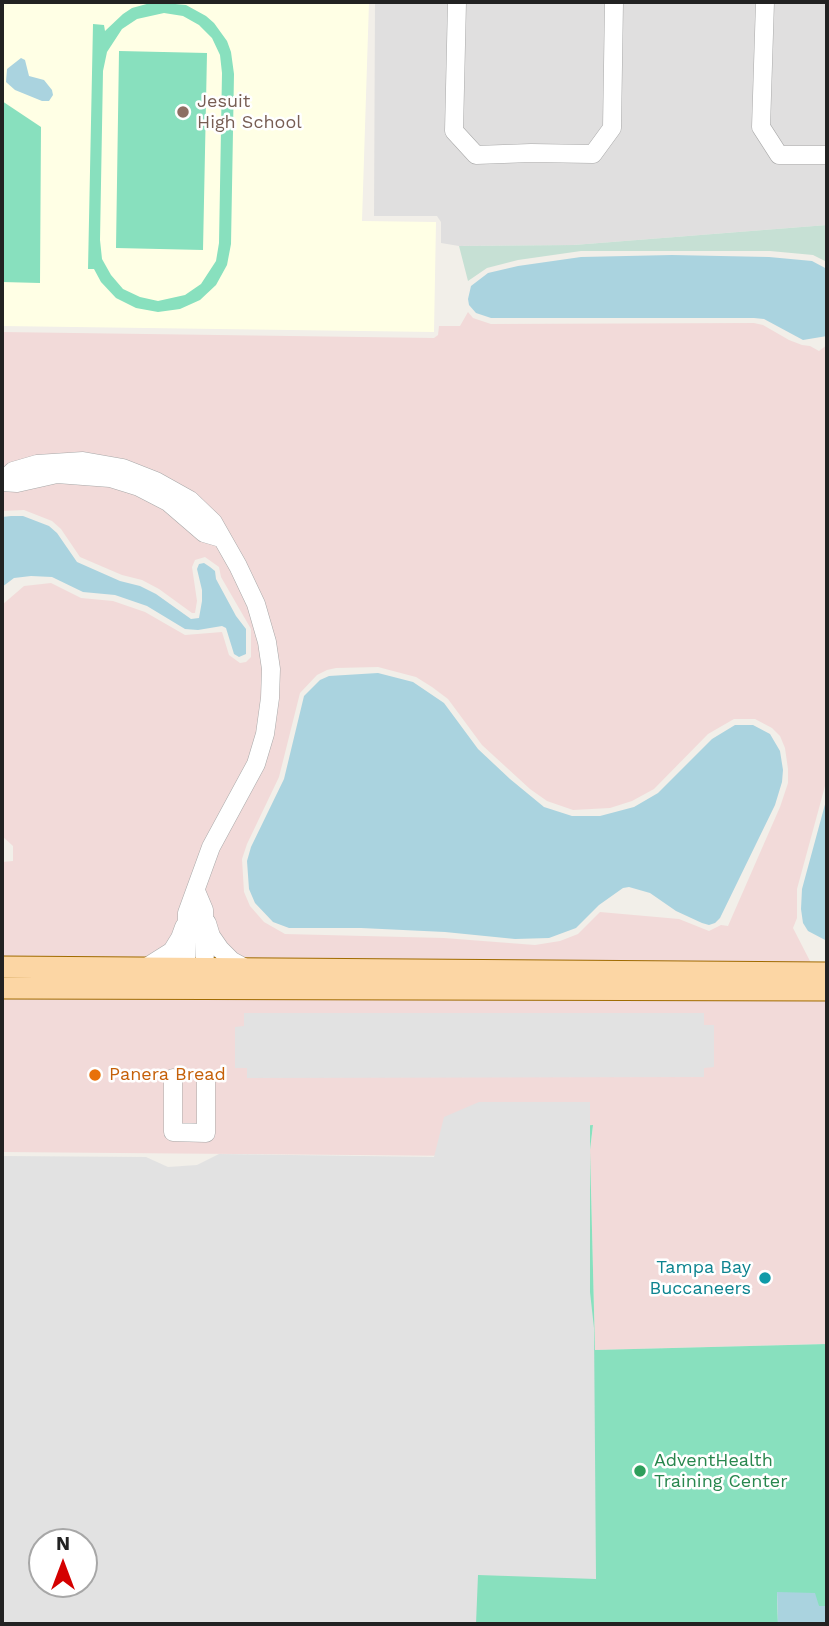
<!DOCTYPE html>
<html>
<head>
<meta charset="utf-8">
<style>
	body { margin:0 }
	#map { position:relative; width:829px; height:1626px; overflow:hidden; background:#f2efe9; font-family:"Work Sans",sans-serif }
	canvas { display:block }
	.frame { position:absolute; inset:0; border:4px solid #222; pointer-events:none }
	.north { position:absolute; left:28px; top:1528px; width:70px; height:70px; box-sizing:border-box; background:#fff; border:2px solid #a7a7a7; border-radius:50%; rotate:0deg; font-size:19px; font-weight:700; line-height:28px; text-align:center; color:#222 }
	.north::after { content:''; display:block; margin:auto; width:24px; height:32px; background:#d40000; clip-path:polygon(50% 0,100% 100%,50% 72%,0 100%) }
</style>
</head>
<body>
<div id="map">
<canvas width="829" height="1626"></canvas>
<div class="frame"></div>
<div class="north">N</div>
</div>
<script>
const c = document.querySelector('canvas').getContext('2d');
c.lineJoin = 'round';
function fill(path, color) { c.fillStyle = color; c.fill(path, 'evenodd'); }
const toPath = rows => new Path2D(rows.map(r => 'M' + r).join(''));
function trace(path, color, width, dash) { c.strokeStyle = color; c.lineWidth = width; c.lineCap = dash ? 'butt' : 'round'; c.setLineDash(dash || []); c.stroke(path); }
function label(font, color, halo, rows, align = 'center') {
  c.font = font + ' "Work Sans",sans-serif'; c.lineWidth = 5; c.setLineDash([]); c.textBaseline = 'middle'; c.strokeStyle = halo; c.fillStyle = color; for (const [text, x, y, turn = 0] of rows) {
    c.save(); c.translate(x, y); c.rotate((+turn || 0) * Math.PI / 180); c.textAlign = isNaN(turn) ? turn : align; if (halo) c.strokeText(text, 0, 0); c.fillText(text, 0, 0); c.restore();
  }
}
fill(toPath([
	[375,2,451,2,448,131,472,160,592,161,616,133,620,2,759,2,755,126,774,159,827,162,827,225,574,245,459,246,441,243,441,222,437,216,374,216],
	[463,2,608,2,605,126,590,148,479,148,460,128],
	[771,2,827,2,827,148,782,148,767,125]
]), '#e0dfdf');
fill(toPath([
	[468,312,473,318,491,324,754,323,763,325,789,340,802,345,810,346,819,351,827,345,827,395,825,401,827,411,827,741,825,786,797,889,797,918,793,928,811,963,248,962,236,955,220,940,203,891,216,850,254,783,275,647,194,495,2,473,2,332,434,338,438,335,439,326,460,326],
	[378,667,416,677,432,687,448,699,482,745,530,789,547,801,573,810,610,808,632,801,654,789,708,734,734,719,755,719,772,728,780,736,785,748,788,769,788,783,780,807,728,926,721,925,709,931,679,919,600,912,578,934,560,941,535,945,444,938,285,934,264,922,250,906,244,892,242,859,247,844,279,777,300,693,317,675,327,670,336,668],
	[57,481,73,481,126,489,165,508,216,544,250,607,265,669,256,746,167,945,143,961,2,960,2,862,13,861,13,846,2,836,2,605,24,586,51,583,81,598,113,601,145,612,185,635,222,632,229,655,240,663,246,662,251,657,251,629,221,577,219,567,205,557,195,560,192,567,197,601,195,613,192,613,159,589,142,580,122,575,80,557,61,529,52,521,24,510,2,511,2,491,4,489],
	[2,995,827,997,827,1344,595,1350,590,1150,593,1126,469,1156,2,1152]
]), '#f2dad9');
fill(toPath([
	[2,2,369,2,362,221,436,222,434,332,2,326]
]), '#ffffe5');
fill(toPath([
	[827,225,827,262,813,255,770,251,581,251,518,260,487,268,468,281,459,246,574,245]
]), '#c6e0d4');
fill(toPath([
	[154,2,186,5,206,16,214,23,227,41,231,52,234,74,231,244,227,265,216,285,200,300,180,309,158,312,136,308,116,298,101,282,94,269,88,269,93,24,104,25,105,31,123,14,132,8],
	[164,13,183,16,199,25,212,38,220,55,222,73,219,243,216,261,201,284,185,295,158,301,140,297,123,289,111,275,102,259,100,240,103,71,107,52,122,29,137,19],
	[119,51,207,53,203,250,116,248],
	[2,101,41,127,40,283,2,282],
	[593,1125,590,1150,595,1350,827,1344,827,1606,819,1606,777,1593,778,1624,454,1624,556,1128]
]), '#88e0be');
fill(toPath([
	[244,1013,704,1013,704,1025,714,1025,714,1067,704,1068,704,1077,247,1078,247,1068,235,1068,235,1027,244,1026],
	[479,1102,590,1102,590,1292,594,1328,596,1579,478,1575,476,1624,2,1624,2,1156,146,1157,168,1167,197,1165,219,1154,434,1157,444,1117],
	[42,1542,84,1542,84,1584,42,1584]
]), '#e2e2e2');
fill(toPath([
	[21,58,25,60,29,76,44,80,52,90,53,95,49,101,42,101,15,90,6,82,7,69],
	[672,255,769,257,812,261,827,269,827,336,803,340,764,319,754,318,491,318,476,313,469,305,468,299,471,286,488,273,518,266,581,257],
	[11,516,23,516,49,526,57,533,77,562,120,581,140,586,156,594,191,619,199,618,202,601,202,590,197,569,199,564,204,563,210,567,215,571,216,579,236,616,246,629,246,654,239,657,234,654,226,628,222,626,198,630,185,629,147,606,115,595,83,592,52,577,31,576,14,578,2,587,2,517],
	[378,673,413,682,444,703,478,749,510,779,544,807,572,816,600,816,634,807,658,793,712,739,735,725,753,725,770,734,780,751,783,770,782,782,775,805,720,918,715,923,709,925,702,923,676,911,650,893,629,887,623,888,599,905,576,928,549,938,515,939,445,932,361,928,289,928,273,922,255,903,249,889,247,861,251,847,284,779,304,696,320,680,329,676],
	[827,797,827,941,808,931,803,923,801,909,802,889],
	[777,1592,815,1593,819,1606,827,1606,827,1624,778,1624]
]), '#aad3df');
const minor = toPath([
	[457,2,454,131,476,155,531,153,593,154,612,128,614,2],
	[765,2,761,127,779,155,827,155],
	[2,482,13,471,37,464,83,461,123,468,156,481,190,500,213,522,238,566,256,604,267,642,271,669,270,698,265,734,256,764,211,847,187,913,186,968,179,980],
	[2,482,17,483,57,474,110,478,139,487,168,502,204,533,221,538],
	[196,891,204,910,205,980],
	[207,923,211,936,220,949,232,961,247,969],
	[145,968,172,951,180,938,184,927],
	[173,1078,173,1132,206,1133,206,1082]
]);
const major = toPath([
	[2,967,827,973],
	[2,988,827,990]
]);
trace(minor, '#a9a9a9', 19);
trace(major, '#a06b00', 23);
trace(minor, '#fff', 18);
trace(major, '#fcd6a4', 21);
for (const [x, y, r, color] of [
	[183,112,7,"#8d6e63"],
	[95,1075,7,"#e8710a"],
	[765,1278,7,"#0f9aa8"],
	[640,1471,7,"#2e9e5b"]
]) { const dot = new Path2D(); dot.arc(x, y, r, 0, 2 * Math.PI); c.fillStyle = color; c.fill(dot); trace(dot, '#fff', 2.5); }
label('18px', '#785e54', '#fff', [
	["Jesuit",197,102],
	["High School",197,123]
], 'left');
label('18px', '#c56008', '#fff', [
	["Panera Bread",109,1075]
], 'left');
label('18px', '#0d838f', '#fff', [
	["Tampa Bay",751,1268],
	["Buccaneers",751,1289]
], 'right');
label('18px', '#27864d', '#fff', [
	["AdventHealth",654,1461],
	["Training Center",654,1482]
], 'left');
</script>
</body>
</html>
